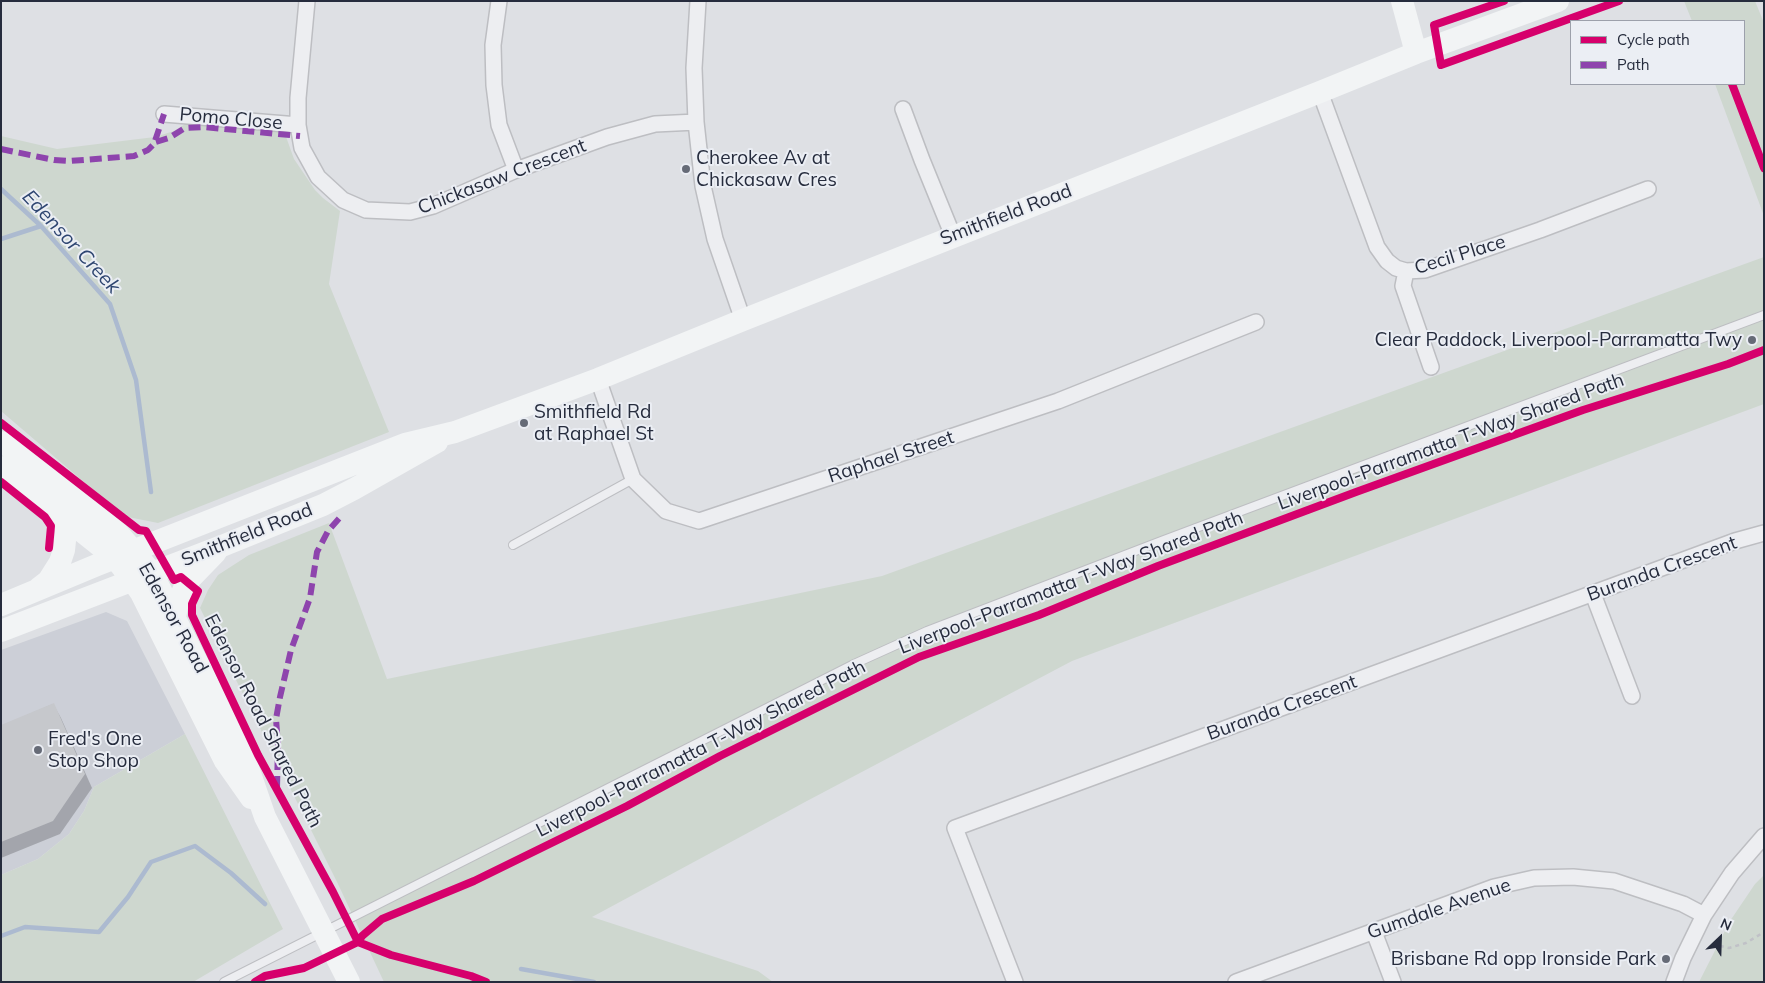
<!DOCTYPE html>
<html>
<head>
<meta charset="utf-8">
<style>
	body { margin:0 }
	#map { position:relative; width:1765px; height:983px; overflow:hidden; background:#dee0e4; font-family:Mulish,sans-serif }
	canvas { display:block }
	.frame { position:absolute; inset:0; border:2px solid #262c3d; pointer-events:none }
	.legend { position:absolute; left:1570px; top:20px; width:175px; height:65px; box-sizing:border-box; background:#ebeef4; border:1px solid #9ca0ab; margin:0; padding:6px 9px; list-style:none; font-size:15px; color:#262c3d }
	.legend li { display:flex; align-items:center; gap:10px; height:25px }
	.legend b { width:25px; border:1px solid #9ca0ab }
	.north { position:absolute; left:1695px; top:913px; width:50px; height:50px; -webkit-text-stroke:4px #ebeef4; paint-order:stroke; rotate:24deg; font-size:14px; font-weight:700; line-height:20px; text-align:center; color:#262c3d }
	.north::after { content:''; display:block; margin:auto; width:18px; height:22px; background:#262c3d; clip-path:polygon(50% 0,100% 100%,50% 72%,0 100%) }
</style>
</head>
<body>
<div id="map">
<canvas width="1765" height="983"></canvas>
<div class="frame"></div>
<ul class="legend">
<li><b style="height:6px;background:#d6006c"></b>Cycle path</li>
<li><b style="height:6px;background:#8e44ad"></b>Path</li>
</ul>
<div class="north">N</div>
</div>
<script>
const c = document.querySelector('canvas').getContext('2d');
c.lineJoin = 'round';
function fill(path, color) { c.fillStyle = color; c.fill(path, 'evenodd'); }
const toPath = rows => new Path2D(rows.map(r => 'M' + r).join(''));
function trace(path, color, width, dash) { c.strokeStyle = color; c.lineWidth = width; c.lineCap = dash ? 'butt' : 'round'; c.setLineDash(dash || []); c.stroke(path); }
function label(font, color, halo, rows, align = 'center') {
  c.font = font + ' Mulish,sans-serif'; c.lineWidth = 4; c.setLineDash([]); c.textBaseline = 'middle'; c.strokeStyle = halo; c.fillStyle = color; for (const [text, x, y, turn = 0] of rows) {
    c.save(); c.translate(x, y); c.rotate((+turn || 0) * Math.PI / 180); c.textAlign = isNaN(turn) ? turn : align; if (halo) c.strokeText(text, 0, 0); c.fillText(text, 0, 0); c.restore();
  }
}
fill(toPath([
	[106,612,127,621,185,734,94,787,84,811,69,834,38,859,1,875,1,650]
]), '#cccfd7');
fill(toPath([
	[1684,1,1755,1,1764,23,1764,216,1715,84,1744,84,1744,21,1692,21],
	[190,121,277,131,285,134,294,159,315,190,323,198,340,211,329,284,389,432,158,523,128,517,105,500,1,411,1,136,57,149,155,137,174,131],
	[1764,257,1764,404,1072,661,805,802,592,917,758,971,773,982,384,982,338,884,200,608,208,590,218,575,249,555,329,523,387,679,882,576],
	[185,734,283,929,193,982,1,982,1,875,38,859,69,834,84,811,94,787],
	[1764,875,1764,982,1699,982,1730,921,1755,884]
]), '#ced7cf');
fill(toPath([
	[53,704,61,718,92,788,60,834,1,858,1,726]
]), '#0003');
trace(toPath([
	[1,189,41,226,110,304,136,380,151,492],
	[1,239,41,226],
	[1,936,25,927,99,932,128,897,151,862,195,846,231,873,265,904],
	[521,969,594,982]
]), '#acbad0', 4.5);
fill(toPath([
	[54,703,85,774,53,821,1,842,1,725]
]), '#c6c8cc');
const lane = toPath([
	[513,545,633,479],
	[224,982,854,664,927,631,1164,540,1764,315]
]);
const street = toPath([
	[307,1,298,98,298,125,302,148,318,177,343,200,366,210,410,212,433,206,516,170,607,137,655,124,696,122],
	[499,1,493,45,494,85,499,125,516,170],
	[698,1,694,68,696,122,703,186,715,239,743,320],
	[1320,92,1377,247,1387,261,1396,268,1406,271,1425,270,1540,230,1648,189],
	[903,109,922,160,953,236],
	[164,114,298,125],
	[1406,271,1403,286,1431,367],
	[598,379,633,479,666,511,699,521,1058,401,1256,322],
	[1593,594,1632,696],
	[1374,932,1393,982],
	[1015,982,955,828,1735,541,1764,533],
	[1236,982,1494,887,1534,878,1573,877,1614,881,1683,904,1704,915],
	[1674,982,1683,958,1704,915,1732,873,1764,836]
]);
trace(lane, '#bdbec2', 10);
trace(street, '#bdbec2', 18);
trace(toPath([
	[1712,944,1729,948,1746,943,1764,932]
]), '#c0c1c7', 2.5, [4, 4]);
trace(lane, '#edeef1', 8);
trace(street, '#edeef1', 15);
trace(toPath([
	[1402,1,1416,53],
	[1,442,13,449,117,532,152,573,243,753,265,817,349,982],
	[1,467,115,558,132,580,141,593,225,761,251,798],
	[39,588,48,581,60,562,64,550,66,531,63,517],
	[1,605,97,565,405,444,455,432,598,379,743,320,1320,92,1416,53,1558,1],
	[175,617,178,602,187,582,216,552],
	[1,631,222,546,323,505,354,489,437,442]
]), '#f2f4f5', 22);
trace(toPath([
	[156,142,169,138,185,128,203,127,300,136],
	[1,149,54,160,70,161,134,156,148,150,154,144,164,114],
	[277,788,278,745,276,719,280,697,291,650,310,598,317,552,328,531,343,514]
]), '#8e44ad', 6, [12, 6]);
trace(toPath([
	[1504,1,1434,25,1441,65,1619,1],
	[1732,84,1764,168],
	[1,423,139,530,146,531,174,580,181,577,198,591,192,604,192,615,258,755,333,892,358,942],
	[1,482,45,517,51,526,49,548],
	[358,942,391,955,471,976,486,982],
	[255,982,265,976,304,968,358,942,362,936,382,919,474,881,627,806,720,756,919,657,1039,615,1158,566,1356,492,1583,410,1728,364,1764,350]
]), '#d6006c', 8);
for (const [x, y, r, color] of [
	[686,169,5,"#666b77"],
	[1752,340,5,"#666b77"],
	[524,423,5,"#666b77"],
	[38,750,5,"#666b77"],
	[1666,959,5,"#666b77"]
]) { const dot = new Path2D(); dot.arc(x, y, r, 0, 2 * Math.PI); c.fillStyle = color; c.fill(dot); trace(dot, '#ebeef4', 2); }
label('19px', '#262c3d', '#ebeef4', [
	["Pomo Close",231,119,5],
	["Chickasaw Crescent",502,177,-21],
	["Smithfield Road",1006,215,-21],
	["Cecil Place",1460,255,-17],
	["Liverpool-Parramatta T-Way Shared Path",1451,442,-20],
	["Raphael Street",891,457,-18],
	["Smithfield Road",247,535,-22],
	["Buranda Crescent",1662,569,-20],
	["Liverpool-Parramatta T-Way Shared Path",1071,583,-21],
	["Edensor Road",173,618,61],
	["Buranda Crescent",1282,708,-20],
	["Edensor Road Shared Path",263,721,63],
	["Liverpool-Parramatta T-Way Shared Path",701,749,-27],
	["Gumdale Avenue",1439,909,-19]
]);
label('19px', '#262c3d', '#ebeef4', [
	["Cherokee Av at",696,158],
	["Chickasaw Cres",696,180],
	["Clear Paddock, Liverpool-Parramatta Twy",1742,340,"right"],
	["Smithfield Rd",534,412],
	["at Raphael St",534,434],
	["Fred's One",48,739],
	["Stop Shop",48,761],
	["Brisbane Rd opp Ironside Park",1656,959,"right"]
], 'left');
label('italic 20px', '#2f4671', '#ebeef4', [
	["Edensor Creek",71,242,47]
]);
</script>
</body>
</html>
